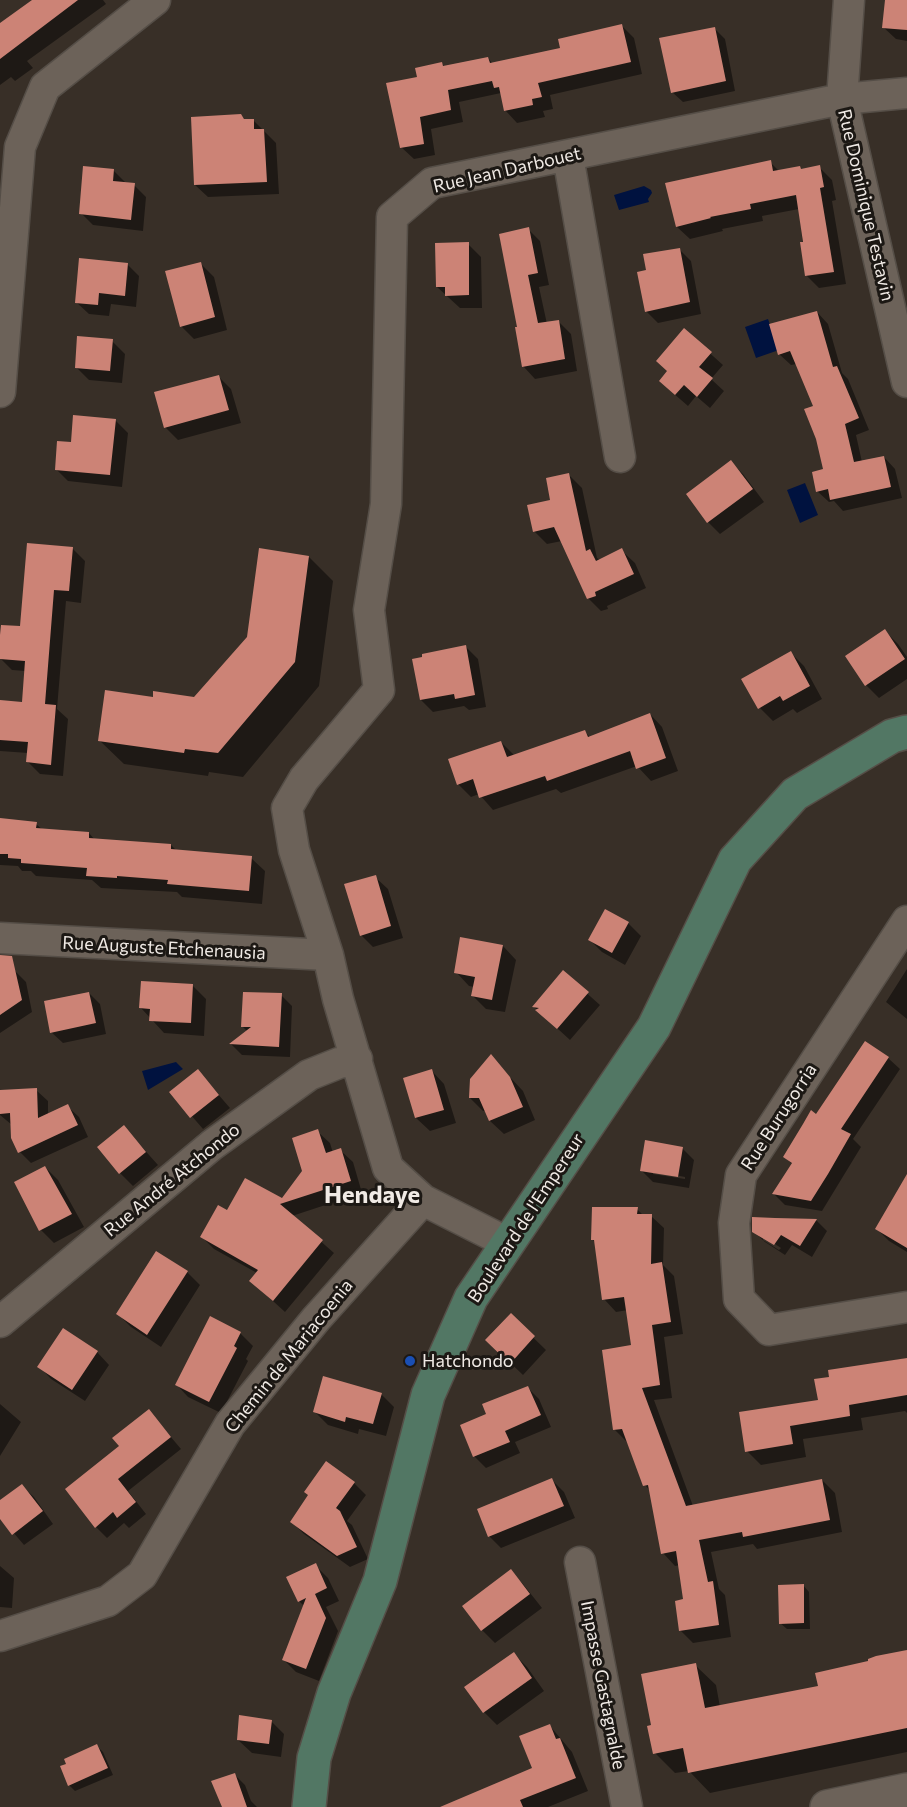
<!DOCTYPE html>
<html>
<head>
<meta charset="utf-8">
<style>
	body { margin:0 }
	canvas { display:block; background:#382f27 }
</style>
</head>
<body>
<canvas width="907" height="1807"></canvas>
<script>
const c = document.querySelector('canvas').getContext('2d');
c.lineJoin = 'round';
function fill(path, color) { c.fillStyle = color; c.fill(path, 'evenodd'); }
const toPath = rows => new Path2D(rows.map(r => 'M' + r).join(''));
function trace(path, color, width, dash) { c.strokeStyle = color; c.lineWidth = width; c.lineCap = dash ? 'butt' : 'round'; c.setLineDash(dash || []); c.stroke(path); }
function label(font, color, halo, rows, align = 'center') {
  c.font = font + ' Commissioner,sans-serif'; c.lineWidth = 6; c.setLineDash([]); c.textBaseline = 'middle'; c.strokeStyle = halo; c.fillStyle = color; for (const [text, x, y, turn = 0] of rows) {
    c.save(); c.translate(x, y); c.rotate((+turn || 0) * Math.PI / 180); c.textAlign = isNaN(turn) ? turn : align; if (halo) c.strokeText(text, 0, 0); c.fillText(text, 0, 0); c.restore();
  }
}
fill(toPath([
	[644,186,651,190,652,193,648,199,649,202,619,210,614,195],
	[768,319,779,350,756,358,745,327],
	[805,483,818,515,800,523,787,490],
	[176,1062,183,1069,148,1090,142,1071]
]), '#00123f');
fill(toPath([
	[34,0,103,0,106,4,27,61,33,68,15,81,11,77,0,85,0,25],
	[886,0,907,0,907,41,896,39,883,27],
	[622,26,634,38,642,74,550,95,553,109,543,111,545,117,517,123,505,110,501,93,459,102,463,122,431,129,435,155,414,159,401,147,419,78,442,64,445,67,488,58,493,64,562,49],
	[714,28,725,39,735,91,683,102,672,92],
	[241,115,246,121,253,120,276,143,279,194,208,197,195,185],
	[770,162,780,172,819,167,832,180,836,200,832,201,846,284,819,288,806,275,799,209,762,216,763,221,722,229,723,231,690,239,677,227],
	[113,170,125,182,134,185,146,197,143,231,93,225,81,213],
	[528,229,540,241,549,285,539,287,547,324,559,322,571,334,577,371,535,379,523,366],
	[468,244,481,257,482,308,460,308,437,287],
	[679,249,691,261,701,314,658,323,646,311,648,271],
	[127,264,139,276,136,307,111,304,109,316,89,314,76,302],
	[201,264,214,277,227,330,194,339,181,326],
	[817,312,828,324,842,373,848,379,869,430,856,435,862,462,884,457,895,469,902,498,843,511,834,501,829,502,817,491,825,470,815,406,797,364,791,365,779,354],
	[684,330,723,365,711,379,724,391,710,408,696,396,688,406,673,393,669,372],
	[112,341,125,354,122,383,89,380,76,367],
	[218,376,231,389,241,423,178,440,165,427],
	[116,421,128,433,122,487,68,481,56,469,72,444],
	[731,462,743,474,764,502,720,534,708,522,688,495],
	[569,475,582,488,597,558,600,560,621,550,635,563,646,588,607,606,608,609,601,611,588,598,562,541,547,544,534,531],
	[73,549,85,561,81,603,66,601,57,709,68,719,63,776,40,774,28,762,28,753,0,751,0,702,23,704,25,671,12,670,0,658],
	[309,557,333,581,319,686,243,777,209,772,208,776,124,764,99,740,155,698,195,698,248,637],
	[885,631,898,644,907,657,907,679,879,698,866,685],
	[466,647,478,659,486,707,469,710,464,706,433,712,421,700],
	[791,653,804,666,822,699,797,713,793,709,773,721,760,708],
	[650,714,662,727,678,771,651,781,637,766,561,793,556,789,493,810,479,794,471,797,458,784,501,742,514,755,585,732,591,738],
	[0,819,36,824,43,830,89,833,95,840,171,845,177,851,251,858,265,871,262,904,182,897,177,892,101,888,92,880,36,876,31,871,22,871,18,866,0,865],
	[375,877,388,889,403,938,373,947,361,935],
	[628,923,641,936,625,965,602,952,589,939],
	[503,946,516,960,505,1012,486,1009,473,996,475,987,469,986,456,972],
	[907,969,907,1019,886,1002],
	[15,971,26,982,32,1012,0,1033,0,981],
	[563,972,600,1005,570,1040,534,1007],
	[193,986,206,999,204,1036,164,1033,141,1008],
	[89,993,100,1004,106,1034,63,1043,51,1032],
	[281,995,292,1006,290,1057,242,1055,231,1044,248,1032,242,1026],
	[491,1057,523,1091,535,1120,504,1134,490,1121,486,1111,483,1111,470,1098],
	[888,1058,900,1069,853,1139,861,1147,822,1211,785,1205,774,1194,793,1165,785,1157,817,1116],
	[431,1070,444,1084,456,1123,430,1131,416,1118],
	[198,1071,230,1108,203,1129,171,1092],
	[36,1090,48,1101,48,1115,67,1106,79,1117,88,1137,31,1163,20,1152,12,1125,0,1115,0,1092],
	[124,1127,158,1165,133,1186,120,1173],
	[317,1131,330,1143,333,1153,340,1150,353,1162,362,1193,292,1216,334,1253,285,1312,251,1281,257,1273,214,1249,202,1237,228,1212,283,1200,304,1171],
	[682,1148,694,1160,689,1188,653,1182,641,1170],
	[653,1171,685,1177,685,1179,653,1174],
	[45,1167,58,1180,84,1227,54,1243,41,1230],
	[907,1177,907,1252,889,1241,877,1229],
	[637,1209,643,1215,651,1216,664,1228,663,1265,674,1276,683,1334,664,1337,672,1398,654,1400,693,1506,822,1480,835,1493,842,1532,757,1549,753,1544,711,1552,719,1589,725,1595,731,1637,693,1643,680,1630,685,1601,680,1565,675,1566,663,1553,651,1492,645,1485,627,1442,615,1430,633,1347,628,1310,616,1312,604,1299,596,1243,593,1240],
	[754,1219,817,1221,827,1231,812,1257,792,1245,785,1255,765,1242,753,1231],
	[763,1236,781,1248,779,1250,763,1240],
	[187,1272,200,1285,161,1347,131,1327,118,1314],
	[511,1316,546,1350,523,1375,500,1353],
	[211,1318,241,1334,253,1346,246,1359,248,1361,221,1413,188,1397,176,1384],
	[97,1352,109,1365,85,1401,51,1379,39,1366],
	[907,1358,907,1413,905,1411,861,1418,863,1430,803,1439,806,1457,761,1465,747,1451,819,1401,830,1378,830,1371],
	[528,1388,539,1399,551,1427,515,1442,520,1453,486,1468,475,1457,462,1426,488,1415],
	[381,1394,394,1407,386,1436,359,1429,358,1434,328,1425,315,1412],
	[0,1404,21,1422,0,1456],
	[149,1411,181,1449,128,1491,146,1514,129,1528,124,1523,107,1538,96,1527,121,1447],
	[552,1480,564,1492,575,1518,501,1548,489,1536],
	[354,1483,366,1495,347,1521,352,1525,368,1559,350,1567,304,1534,292,1522],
	[22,1486,34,1497,53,1524,24,1545,0,1517,0,1502],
	[315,1565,328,1578,339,1601,326,1607,338,1631,319,1681,296,1672,284,1660,304,1606,299,1601],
	[0,1566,14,1578,12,1608,0,1607],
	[510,1571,523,1584,542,1608,495,1643,482,1630],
	[803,1585,809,1592,810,1629,787,1629,780,1623],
	[907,1652,907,1752,710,1793,689,1771,675,1773,655,1753,653,1726,695,1665,716,1685,720,1707,820,1687],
	[514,1654,527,1667,544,1691,497,1725,484,1712],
	[271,1721,284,1734,281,1757,252,1753,238,1740],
	[550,1726,572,1752,588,1791,548,1807,460,1807,534,1769],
	[97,1746,103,1752,113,1775,75,1791,69,1785],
	[234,1774,245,1785,251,1801,257,1807,223,1807]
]), '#0007');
fill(toPath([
	[32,0,78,0,0,59,0,23],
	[885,0,907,0,907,30,882,28],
	[622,24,631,62,538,83,542,97,532,99,533,105,504,111,499,87,494,88,492,81,448,90,451,110,420,117,424,144,400,148,386,83,417,77,415,68,442,62,443,66,488,57,490,63,560,48,558,39],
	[715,27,726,81,671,93,659,38],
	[241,114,244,119,254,119,254,129,264,129,267,182,194,185,191,117],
	[771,160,773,171,800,166,801,169,820,165,824,187,820,188,834,272,805,276,800,242,803,242,796,195,750,204,751,209,710,217,711,218,676,227,665,183],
	[83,166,114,169,113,181,135,183,131,220,79,214],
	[529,227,538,273,528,275,538,323,559,320,565,359,522,367,515,327,517,327,499,234],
	[469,242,469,295,445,296,445,287,436,287,435,243],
	[680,248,690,302,645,312,637,272,646,270,643,254],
	[79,258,128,263,125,296,99,293,98,305,75,303],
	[201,262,215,317,180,327,165,271],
	[817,311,833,367,837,366,859,418,845,424,854,462,884,456,891,487,830,500,828,489,816,492,812,472,823,469,816,439,804,409,813,406,790,351,778,355,769,324],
	[684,328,712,352,699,367,713,378,697,397,684,385,675,395,659,381,667,371,656,361],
	[77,336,113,339,110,371,75,368],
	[219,375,229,410,164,428,154,392],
	[73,415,116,419,110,475,55,470,57,441,71,442],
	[731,460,753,489,707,523,686,494],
	[569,473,586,551,590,549,596,561,622,548,634,574,595,592,596,596,587,599,554,527,533,532,527,505,550,500,546,478],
	[27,543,73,547,69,591,54,590,45,704,56,705,51,765,26,762,28,742,0,740,0,700,22,702,25,661,0,659,0,635,1,625,20,626],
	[259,548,309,556,295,662,218,753,185,749,184,753,98,741,105,690,153,697,153,691,194,697,247,637],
	[885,629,905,659,865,686,845,656],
	[466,645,475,695,455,699,454,694,420,700,412,659,422,657,422,654],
	[791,651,810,686,783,701,780,696,758,709,741,679],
	[650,713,666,758,636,769,630,751,547,781,545,776,479,798,473,779,457,785,448,759,501,741,507,757,585,730,588,737],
	[0,818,37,822,36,828,89,832,89,838,171,844,171,849,252,856,249,891,167,884,168,880,117,876,117,878,86,876,87,868,21,863,21,859,8,858,8,854,0,854],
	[376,875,391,926,360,936,344,884],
	[605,909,629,922,612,953,588,940],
	[460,937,503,945,492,1000,471,996,475,977,454,973],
	[0,955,12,956,22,1000,0,1015],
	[563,970,589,992,557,1029,535,1010,539,1008,532,1007],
	[141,981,193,984,191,1023,149,1021,150,1009,139,1008],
	[89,992,96,1023,50,1033,44,1001],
	[243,992,282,993,279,1047,229,1044,251,1027,241,1027],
	[865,1041,889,1057,841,1129,851,1134,828,1174,811,1201,772,1194,792,1163,783,1157,803,1124,811,1110,816,1114],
	[491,1054,510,1077,523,1107,489,1121,479,1098,469,1098,470,1079],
	[198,1069,219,1095,190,1118,169,1092],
	[432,1069,444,1110,415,1118,403,1078],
	[37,1088,38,1118,68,1104,78,1125,18,1153,11,1138,10,1113,0,1114,0,1090],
	[124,1125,146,1152,119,1174,97,1147],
	[318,1129,326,1153,341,1148,351,1181,280,1204,323,1240,273,1301,249,1281,258,1270,200,1237,218,1205,227,1210,245,1178,282,1198,302,1171,292,1138],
	[645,1140,683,1147,678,1177,640,1171],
	[45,1166,72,1214,39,1231,14,1182],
	[907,1174,907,1248,875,1229],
	[592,1207,638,1207,637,1214,652,1214,651,1264,662,1262,671,1322,652,1325,660,1385,642,1388,686,1506,822,1479,830,1520,743,1537,742,1532,699,1540,708,1582,713,1581,719,1625,679,1631,675,1601,683,1599,676,1551,661,1554,648,1485,643,1486,622,1429,613,1430,602,1350,631,1345,624,1297,602,1300,594,1240,591,1240],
	[752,1217,775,1218,817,1219,800,1246,781,1235,774,1245,752,1232],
	[156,1251,188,1271,147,1335,116,1314],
	[511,1313,535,1336,510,1364,485,1340],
	[210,1316,241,1332,234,1346,237,1348,209,1402,175,1385],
	[63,1328,98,1351,72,1390,37,1367],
	[907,1358,907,1395,849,1405,850,1416,790,1426,793,1444,745,1452,739,1412,818,1400,814,1379,829,1377,828,1370],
	[323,1376,382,1393,373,1424,346,1417,345,1422,313,1412],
	[528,1386,541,1415,505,1431,510,1442,473,1457,460,1425,486,1414,482,1404],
	[149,1409,171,1437,118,1479,136,1502,117,1518,113,1512,95,1528,65,1489,119,1446,112,1438],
	[326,1461,355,1482,336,1508,340,1511,357,1547,337,1556,290,1522,308,1495,304,1492],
	[552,1478,564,1506,488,1537,477,1509],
	[22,1484,43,1511,12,1535,0,1519,0,1500],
	[316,1563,327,1588,315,1594,326,1618,306,1669,282,1660,306,1598,298,1602,286,1577],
	[511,1569,530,1594,481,1631,462,1606],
	[804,1584,804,1623,779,1624,778,1585],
	[907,1650,907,1728,688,1773,683,1748,653,1754,647,1726,651,1725,641,1674,696,1663,705,1708,818,1686,815,1673,868,1661,868,1659,876,1656],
	[514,1652,532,1678,483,1713,464,1687],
	[239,1715,272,1720,269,1744,237,1740],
	[550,1724,556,1739,560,1738,576,1778,520,1800,523,1807,440,1807,532,1768,519,1736],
	[97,1744,108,1768,68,1786,60,1766,66,1764,64,1759],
	[235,1773,247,1807,222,1807,211,1781]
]), '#cc8376');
const minor = toPath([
	[849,0,842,99,907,382],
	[568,156,620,457],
	[0,392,20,147,45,87,155,0],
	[907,921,741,1175,734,1223,739,1299,769,1330,907,1307],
	[0,938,328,955],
	[508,1243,423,1200,388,1168,338,999,328,955,294,850,287,808,304,779,379,690,369,610,386,504,392,217,432,183,842,99,907,93],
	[0,1322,212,1145,309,1075,339,1063,357,1059],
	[580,1562,627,1807],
	[0,1636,108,1601,142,1575,230,1424,316,1319,423,1200]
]);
const tertiary = toPath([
	[827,1807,907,1790]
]);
const secondary = toPath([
	[309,1807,314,1758,334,1693,380,1581,428,1395,471,1298,654,1027,735,860,795,794,892,736,907,732]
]);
trace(minor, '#554e47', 33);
trace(tertiary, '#554e47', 36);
trace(secondary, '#554e47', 36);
trace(minor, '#6c6259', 30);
trace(tertiary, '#6c6259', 33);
trace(secondary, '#527764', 33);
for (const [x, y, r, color] of [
	[410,1361,6,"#1a4fb4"]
]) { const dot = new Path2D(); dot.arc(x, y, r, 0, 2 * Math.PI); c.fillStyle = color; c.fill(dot); trace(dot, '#1c1814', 2); }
label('18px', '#f0eae5', '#1c1814', [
	["Rue Jean Darbouet",507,170,-13],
	["Rue Dominique Testavin",866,205,77],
	["Rue Auguste Etchenausia",164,948,3],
	["Rue Burugorria",779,1117,-57],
	["Rue André Atchondo",172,1180,-39],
	["Boulevard de l'Empereur",526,1218,-57],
	["Chemin de Mariacoenia",289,1356,-51],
	["Impasse Gastagnalde",603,1685,79]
]);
label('18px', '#f0eae5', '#1c1814', [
	["Hatchondo",422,1361]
], 'left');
label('bold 24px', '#f0eae5', '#1c1814', [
	["Hendaye",372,1195]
]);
</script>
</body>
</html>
